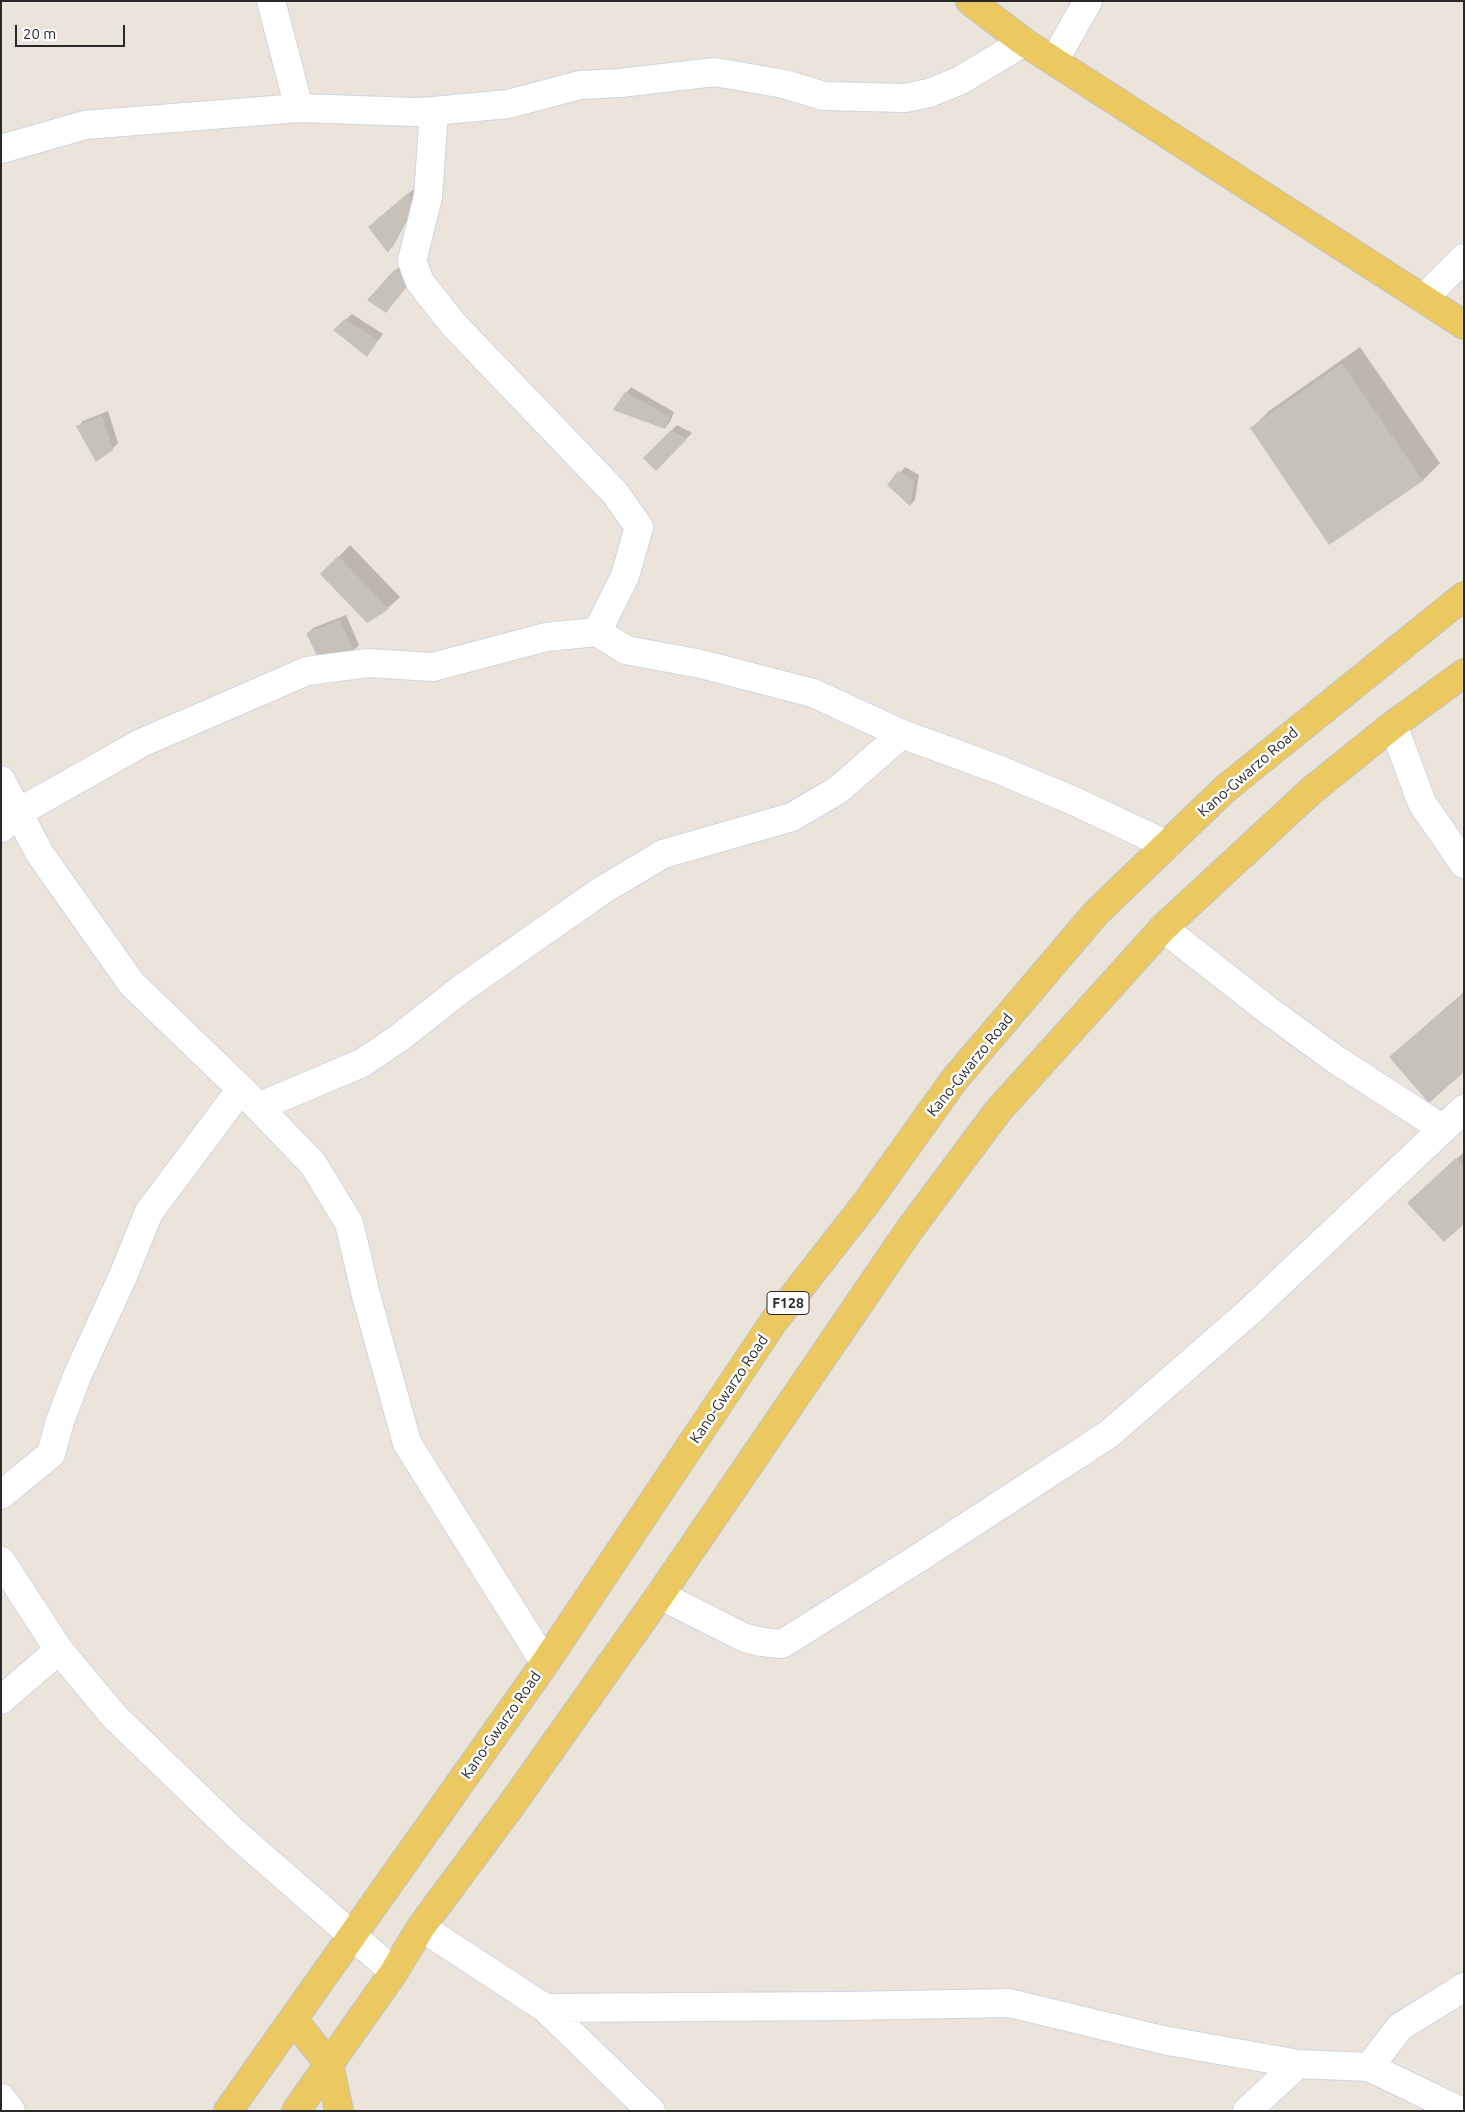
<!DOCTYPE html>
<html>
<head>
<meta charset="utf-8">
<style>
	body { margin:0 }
	#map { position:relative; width:1465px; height:2112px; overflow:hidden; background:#ebe4db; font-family:Ubuntu,sans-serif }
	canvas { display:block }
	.frame { position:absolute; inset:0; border:2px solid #292929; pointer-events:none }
	.scale { position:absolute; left:15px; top:25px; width:110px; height:22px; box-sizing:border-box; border:2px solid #292929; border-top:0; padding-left:6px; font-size:15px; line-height:18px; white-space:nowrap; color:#292929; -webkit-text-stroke:4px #fff; paint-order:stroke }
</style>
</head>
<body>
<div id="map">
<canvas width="1465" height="2112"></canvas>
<div class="frame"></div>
<div class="scale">20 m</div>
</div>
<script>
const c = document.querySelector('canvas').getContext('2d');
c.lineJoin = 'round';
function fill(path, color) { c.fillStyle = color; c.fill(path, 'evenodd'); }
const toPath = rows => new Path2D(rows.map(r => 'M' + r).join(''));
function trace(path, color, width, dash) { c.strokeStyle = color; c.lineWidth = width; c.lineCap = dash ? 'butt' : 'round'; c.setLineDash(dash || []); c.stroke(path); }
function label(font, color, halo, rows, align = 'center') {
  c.font = font + ' Ubuntu,sans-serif'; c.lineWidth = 5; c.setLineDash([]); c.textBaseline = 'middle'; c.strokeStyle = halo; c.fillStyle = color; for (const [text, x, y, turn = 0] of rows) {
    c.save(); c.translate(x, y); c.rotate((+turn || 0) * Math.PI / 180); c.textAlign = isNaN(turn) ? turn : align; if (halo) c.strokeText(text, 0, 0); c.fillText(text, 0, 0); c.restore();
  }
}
fill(toPath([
	[414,189,419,199,393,246,388,251,375,221],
	[402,264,413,278,369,299,396,270],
	[352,314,383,334,367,356,340,325],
	[1360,347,1440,463,1422,481,1252,428,1269,411],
	[631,387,674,412,670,422,665,428,626,393],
	[108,411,118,443,112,449,78,427,83,421],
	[677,425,692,433,656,469,644,458],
	[905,467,919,475,915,500,910,505,889,485],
	[350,545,400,597,388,608,322,574],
	[346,615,359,645,354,650,320,658,308,633,313,628],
	[1464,992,1464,1071,1391,1057,1409,1040],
	[1464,1152,1464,1222,1421,1192]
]), '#0003');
fill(toPath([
	[408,193,414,206,388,253,368,227],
	[395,269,409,284,386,313,367,300],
	[345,319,378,340,367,357,333,330],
	[1342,363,1423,481,1329,545,1250,428],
	[625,392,670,417,665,429,613,410],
	[102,416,113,450,96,462,76,426],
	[671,430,687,439,656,471,643,458],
	[898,471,914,481,910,506,887,485],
	[338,556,389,609,367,623,320,574],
	[340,620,354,651,319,660,306,633],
	[1464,993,1464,1072,1429,1103,1389,1057],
	[1456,1158,1464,1167,1464,1224,1444,1242,1407,1203]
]), '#c6c1bb');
const minor = toPath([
	[271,1,299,108],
	[1054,61,1088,1],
	[434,111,428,197,412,261,420,282,453,324,615,493,639,527,625,576,597,632],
	[1,149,85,125,299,108,415,112,434,111,508,104,580,85,620,83,715,72,784,84,824,96,905,98,929,93,959,81,1024,42],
	[1423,299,1464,258],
	[1393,725,1422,803,1464,864],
	[1,780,40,854,132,984,241,1089,313,1164,349,1223,366,1295,407,1443,545,1663],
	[1,828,19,812,141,743,307,671,368,663,433,667,546,637,597,632,626,650,701,664,813,693,902,734,1000,770,1074,801,1167,845],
	[1163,928,1269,1011,1335,1059,1443,1129],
	[258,1107,362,1063,399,1038,460,990,601,891,663,854,792,817,838,790,902,734],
	[1,1495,51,1454,60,1421,78,1374,123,1276,149,1212,241,1089],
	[1,1561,59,1650,114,1716,235,1833,394,1972],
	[660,1595,745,1638,762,1642,782,1644,914,1561,1109,1434,1249,1312,1464,1109],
	[1,1700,59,1650],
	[421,1927,545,2008,651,2111],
	[545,2008,845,2006,1009,2003,1163,2040,1298,2064,1369,2067,1460,2111],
	[1369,2067,1400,2027,1464,1987],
	[1,2098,11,2111],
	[1247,2111,1298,2064]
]);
const major = toPath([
	[970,1,1024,42,1464,325],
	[293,2019,329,2064,339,2111],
	[228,2111,545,1663,774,1321,867,1202,954,1080,1096,913,1225,789,1464,596],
	[296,2111,394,1972,421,1927,510,1807,660,1595,910,1229,998,1111,1163,928,1311,791,1393,725,1464,673]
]);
trace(minor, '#d1d4e1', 30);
trace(major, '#c3c3c3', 30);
trace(minor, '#fff', 28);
trace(major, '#ebc960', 28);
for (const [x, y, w] of [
	[788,1303,42]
]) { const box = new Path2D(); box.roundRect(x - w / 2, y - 11.5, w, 23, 4); c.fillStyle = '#fff'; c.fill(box); trace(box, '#292929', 1); }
label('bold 14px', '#292929', null, [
	["F128",788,1303]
]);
label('15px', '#292929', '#fff', [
	["Kano-Gwarzo Road",1248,772,-41],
	["Kano-Gwarzo Road",970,1065,-51],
	["Kano-Gwarzo Road",729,1389,-56],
	["Kano-Gwarzo Road",501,1725,-55]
]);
</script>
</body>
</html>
